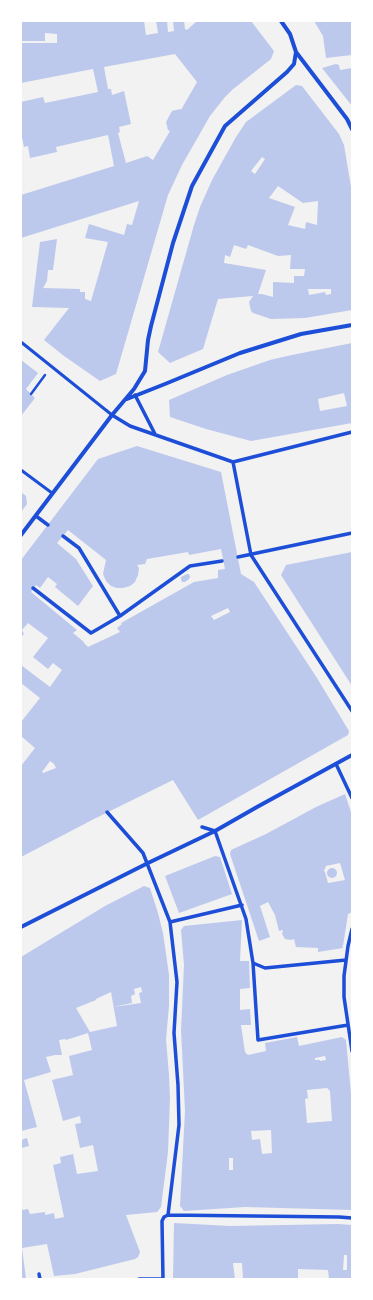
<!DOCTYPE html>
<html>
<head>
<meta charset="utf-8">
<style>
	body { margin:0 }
	#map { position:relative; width:373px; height:1300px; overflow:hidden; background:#f2f2f2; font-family:Literata,serif }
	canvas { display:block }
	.frame { position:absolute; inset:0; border:22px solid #fff; pointer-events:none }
</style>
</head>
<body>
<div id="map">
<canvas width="373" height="1300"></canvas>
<div class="frame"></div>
</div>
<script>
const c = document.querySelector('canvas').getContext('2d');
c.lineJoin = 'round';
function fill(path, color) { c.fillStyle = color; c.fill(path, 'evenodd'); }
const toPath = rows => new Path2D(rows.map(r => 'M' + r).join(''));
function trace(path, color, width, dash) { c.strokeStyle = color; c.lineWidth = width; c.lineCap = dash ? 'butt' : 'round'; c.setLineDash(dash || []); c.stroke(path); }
fill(toPath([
	[21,21,144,21,146,35,158,33,156,21,167,21,168,32,174,31,173,21,184,21,185,29,187,30,197,21,251,21,274,51,271,59,232,90,225,97,210,116,182,165,168,195,116,374,100,381,64,356,44,340,69,308,32,307,40,242,57,239,53,270,48,270,47,281,43,288,80,289,80,292,85,292,85,299,91,301,108,242,85,238,89,224,124,235,127,224,132,225,139,201,21,238,21,195,114,166,108,135,56,147,57,152,30,158,28,146,24,147,21,133,21,102,43,97,45,103,98,92,93,69,21,83,21,43,57,43,57,34,45,33,45,41,21,41],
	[175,54,197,82,181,110,180,109,172,111,166,122,168,130,170,131,153,160,147,156,126,163,118,133,120,132,119,127,131,124,124,91,112,95,111,89,108,89,104,67],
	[314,21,352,21,352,55,326,58,323,36],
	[336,64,339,65,340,70,352,68,352,106,322,68],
	[296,85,302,86,339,134,344,145,352,193,352,310,305,318,271,319,253,313,251,311,249,302,253,296,218,299,203,349,170,363,158,352,194,225,200,207,212,180,236,137,246,122],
	[262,157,265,159,255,174,251,171],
	[278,186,303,203,318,201,317,225,306,222,305,229,288,225,295,207,269,198],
	[234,245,246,249,248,245,278,256,291,255,290,269,305,269,304,276,294,276,294,283,273,282,273,297,262,294,258,294,266,270,224,263,225,255,230,257],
	[308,289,331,289,331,294,326,295,325,292,309,295],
	[352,343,352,423,251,441,206,429,170,417,169,400,227,375,270,360,287,356],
	[344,393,347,406,320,411,318,399],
	[21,360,38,373,26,389,35,398,21,416],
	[137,446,221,472,241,574,254,582,317,678,349,731,348,735,198,820,173,780,94,819,21,857,21,766,35,748,21,736,21,722,40,698,21,683,21,665,50,687,62,670,53,663,48,669,33,657,48,638,28,623,22,630,24,634,21,637,21,560,98,459],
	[68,530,106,560,103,574,106,581,111,586,117,588,123,588,130,586,135,582,138,575,139,568,137,565,145,564,147,559,188,552,189,555,221,549,225,569,218,570,218,578,194,582,121,623,122,624,117,628,120,632,88,647,84,643,84,642,73,633,77,630,31,592,36,585,40,588,48,577,57,584,55,587,78,606,93,586,76,559,57,543],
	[228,608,230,612,214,620,211,616],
	[50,761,54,764,56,768,43,773,42,772],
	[21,492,26,496,27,504,21,512],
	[352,552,352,686,281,575,286,565],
	[187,574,189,574,190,577,189,579,185,582,182,582,181,579,181,577],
	[345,794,352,815,352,912,348,914,343,946,342,945,343,948,318,952,318,948,296,947,294,939,291,940,285,939,282,934,283,930,279,931,275,915,268,902,260,906,270,937,259,941,230,854,231,850,266,834,316,807],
	[340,863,345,880,328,883,325,872,324,871,326,866],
	[215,856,220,857,232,894,179,913,165,876],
	'327 873a5 5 0 1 1 10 0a5 5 0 1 1-10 0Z',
	[144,886,150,888,158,913,163,933,169,975,169,1006,166,1039,169,1075,170,1098,168,1152,161,1207,157,1212,126,1215,140,1252,138,1257,135,1259,75,1274,54,1276,47,1244,22,1248,26,1279,21,1279,22,1210,28,1209,30,1214,45,1212,45,1215,54,1213,55,1219,64,1217,53,1165,61,1163,60,1157,73,1154,77,1174,98,1171,93,1145,80,1148,75,1124,81,1123,80,1116,63,1121,52,1080,73,1075,69,1056,92,1050,88,1033,66,1040,65,1039,59,1040,62,1055,55,1055,46,1057,51,1072,24,1080,37,1127,21,1131,21,957,105,906],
	[141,987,142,992,139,993,141,1003,113,1007,132,1003,131,996,135,994,134,989],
	[111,992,117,1026,90,1032,76,1008,96,1000,96,999],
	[242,920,240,961,249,961,250,988,240,989,240,1010,250,1009,251,1025,241,1025,245,1052,248,1055,266,1051,265,1043,297,1037,299,1046,342,1037,346,1040,352,1104,352,1210,245,1207,184,1211,180,1206,185,1111,181,1030,184,965,181,930,184,926],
	[325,1056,326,1060,320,1061,320,1060,315,1060,315,1058],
	[327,1088,330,1091,332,1121,307,1123,305,1099,308,1098,307,1090],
	[271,1130,272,1153,262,1154,260,1139,252,1140,251,1131],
	[229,1158,233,1158,233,1170,229,1170],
	[27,1138,29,1146,21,1148,21,1140],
	[174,1223,230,1226,338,1224,352,1225,352,1279,329,1279,328,1270,298,1269,298,1279,243,1279,242,1263,233,1263,235,1279,173,1279],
	[344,1255,347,1255,347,1270,343,1270]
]), '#bdc9ec');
trace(toPath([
	[31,394,45,375]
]), '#1d4ed8', 2.5);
trace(toPath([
	[21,342,112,415],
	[21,470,52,493]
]), '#1d4ed8', 3);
trace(toPath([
	[135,395,155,434],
	[112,415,130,426,233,462,352,432],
	[233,462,251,555,352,711],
	[36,516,48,525],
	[63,536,79,548,120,616,190,566,222,561],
	[238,557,352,533],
	[33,588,91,633,120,616],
	[336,764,352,798],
	[107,812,143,853,170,922,177,982,174,1033,178,1085,179,1125,168,1215],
	[202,827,215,831,246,919,253,963,258,1040,348,1025],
	[170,922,242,905],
	[352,929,348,946,344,976,344,997,352,1051],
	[253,963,265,968,346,960],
	[168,1215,339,1217,352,1218],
	[39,1274,40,1279],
	[139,1279,163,1279],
	[163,1279,162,1221,164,1217,168,1215]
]), '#1d4ed8', 3.5);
trace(toPath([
	[281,21,290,34,296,52,347,119,352,129],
	[127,399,165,384,240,353,301,334,352,325],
	[21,535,112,415,134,389,145,371,148,340,151,326,173,243,192,186,225,126,287,72,294,64,296,52],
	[21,927,148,863,215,831,257,807,352,755]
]), '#1d4ed8', 4);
</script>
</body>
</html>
